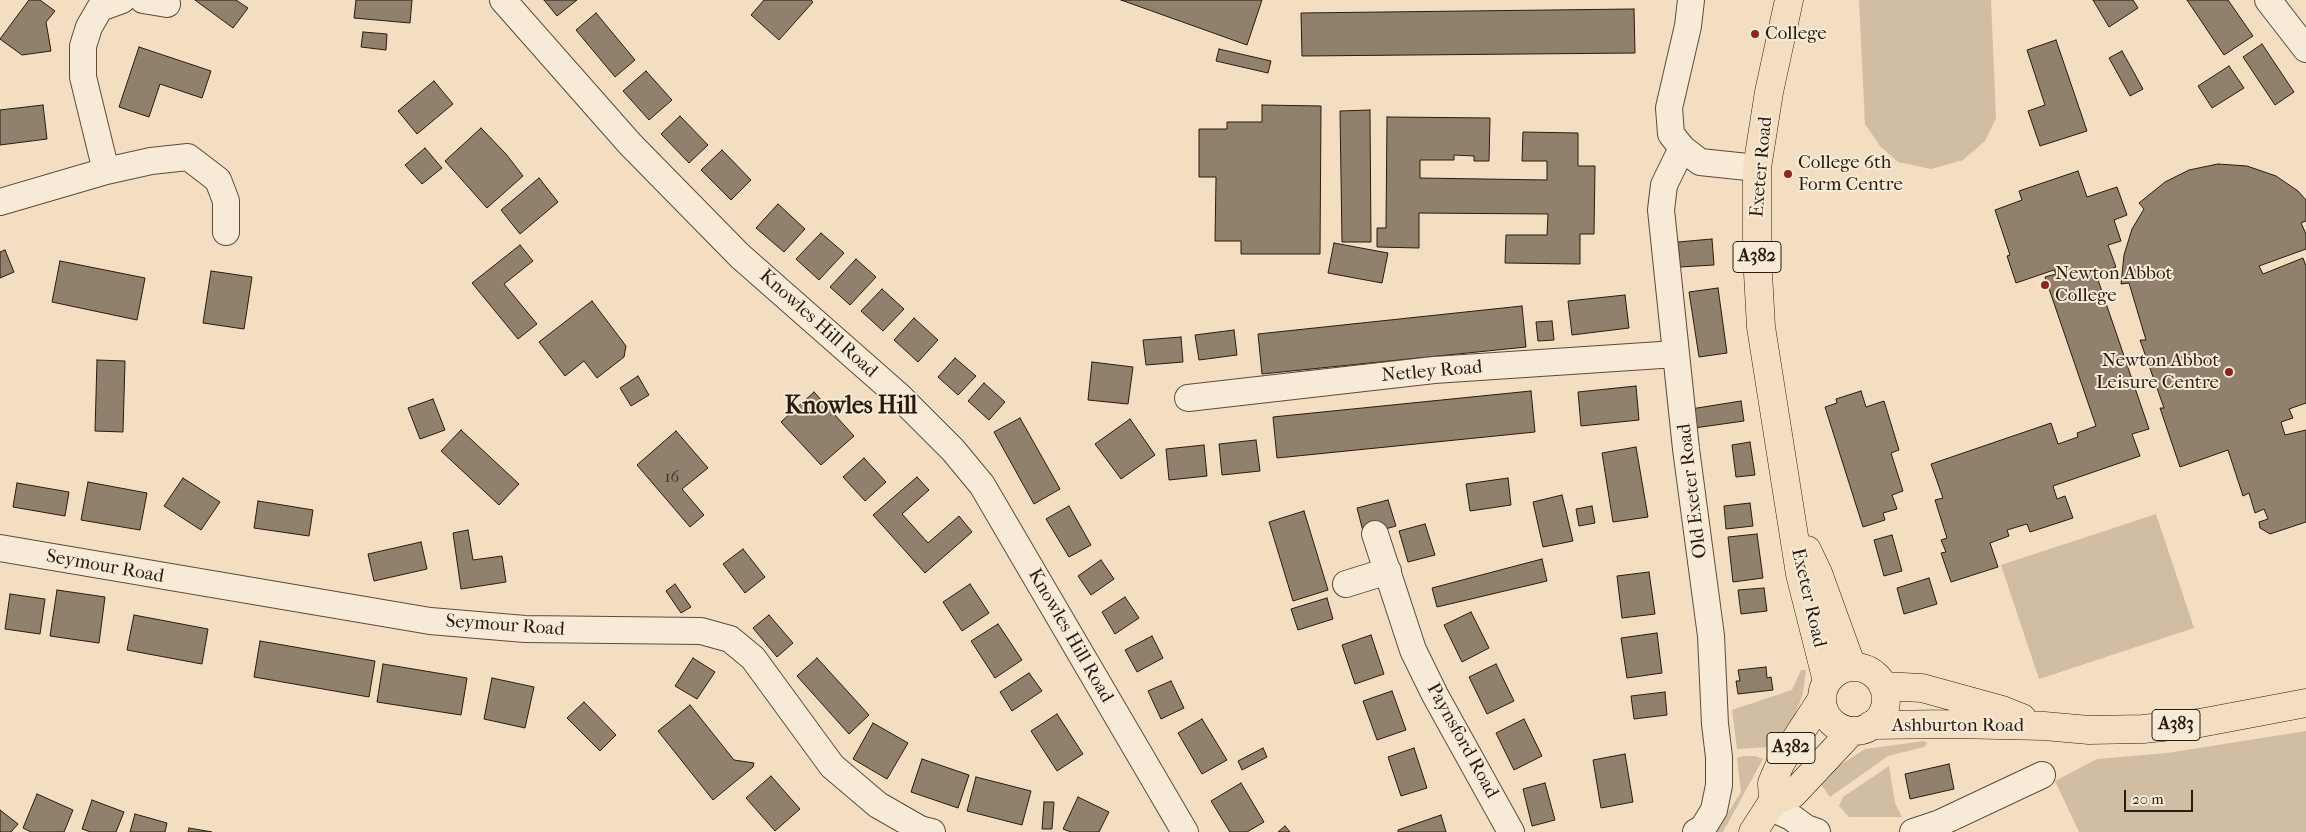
<!DOCTYPE html>
<html>
<head>
<meta charset="utf-8">
<style>
	body { margin:0 }
	#map { position:relative; width:2306px; height:832px; overflow:hidden; background:#f3dec1; font-family:"IM FELL French Canon",serif }
	canvas { display:block }
	.scale { position:absolute; left:2124px; top:790px; width:69px; height:22px; box-sizing:border-box; border:2px solid #261c10; border-top:0; padding-left:6px; font-size:15px; line-height:18px; white-space:nowrap; color:#261c10; -webkit-text-stroke:4px #f7ead7; paint-order:stroke }
</style>
</head>
<body>
<div id="map">
<canvas width="2306" height="832"></canvas>
<div class="scale">20 m</div>
</div>
<script>
const c = document.querySelector('canvas').getContext('2d');
c.lineJoin = 'round';
function fill(path, color) { c.fillStyle = color; c.fill(path, 'evenodd'); }
const toPath = rows => new Path2D(rows.map(r => 'M' + r).join(''));
function trace(path, color, width, dash) { c.strokeStyle = color; c.lineWidth = width; c.lineCap = dash ? 'butt' : 'round'; c.setLineDash(dash || []); c.stroke(path); }
function label(font, color, halo, rows, align = 'center') {
  c.font = font + ' "IM FELL French Canon",serif'; c.lineWidth = 4; c.setLineDash([]); c.textBaseline = 'middle'; c.strokeStyle = halo; c.fillStyle = color; for (const [text, x, y, turn = 0] of rows) {
    c.save(); c.translate(x, y); c.rotate((+turn || 0) * Math.PI / 180); c.textAlign = isNaN(turn) ? turn : align; if (halo) c.strokeText(text, 0, 0); c.fillText(text, 0, 0); c.restore();
  }
}
fill(toPath([
	[1859,0,1991,0,1996,118,1985,141,1963,160,1931,169,1898,162,1880,146,1865,124],
	[2156,514,2194,628,2039,679,2001,565],
	[1801,670,1806,670,1803,694,1794,717,1778,741,1770,747,1737,749,1732,710,1792,690],
	[2306,731,2306,832,2079,832,2055,781,2097,759,2167,753],
	[1924,741,1927,743,1924,747,1888,756,1830,797,1820,783,1834,769,1865,749],
	[1743,756,1755,756,1763,759,1723,832,1716,832,1741,792,1737,758],
	[1889,766,1895,803,1902,817,1849,817,1839,806,1843,797]
]), '#d0bda3');
const building = toPath([
	[29,0,40,0,55,11,46,22,51,51,22,55,0,39,29,0],
	[195,0,236,0,248,8,233,28,195,0],
	[356,0,412,0,410,23,354,18,356,0],
	[544,0,577,0,557,16,544,0],
	[764,0,811,0,813,2,779,40,751,15,764,0],
	[1121,0,1262,0,1247,45,1121,0],
	[2093,0,2133,0,2138,8,2109,27,2093,0],
	[2187,0,2228,0,2253,36,2224,55,2187,0],
	[1634,9,1635,53,1302,56,1301,13,1634,9],
	[596,13,635,60,615,77,576,30,596,13],
	[363,32,387,34,386,50,361,47,363,32],
	[2056,40,2087,131,2040,146,2028,111,2045,105,2027,50,2056,40],
	[2262,44,2294,92,2275,105,2243,57,2262,44],
	[139,47,211,71,202,98,160,84,149,117,119,107,139,47],
	[1219,49,1271,61,1268,73,1216,61,1219,49],
	[2122,51,2143,89,2130,96,2109,58,2122,51],
	[2229,66,2244,88,2212,108,2198,86,2229,66],
	[646,71,672,100,649,120,623,91,646,71],
	[434,81,453,104,417,134,398,111,434,81],
	[43,105,47,139,0,145,0,110,43,105],
	[1262,105,1321,106,1320,254,1241,254,1241,241,1215,241,1216,177,1199,177,1199,129,1227,129,1227,122,1262,122,1262,105],
	[1370,110,1371,242,1342,242,1340,111,1370,110],
	[680,116,708,145,689,163,661,134,680,116],
	[1387,117,1490,118,1489,161,1474,161,1474,156,1454,155,1454,160,1420,160,1420,178,1547,180,1547,161,1522,161,1523,132,1578,133,1578,166,1595,166,1594,234,1580,234,1580,264,1505,263,1506,235,1547,235,1548,214,1419,213,1419,248,1377,247,1377,228,1386,228,1387,117],
	[481,128,506,154,523,176,487,208,445,161,481,128],
	[425,148,442,168,422,184,405,165,425,148],
	[722,150,751,180,731,200,701,170,722,150],
	[2218,164,2247,166,2276,176,2298,191,2306,200,2306,221,2301,223,2306,234,2306,249,2259,266,2263,274,2303,258,2306,266,2306,403,2289,409,2293,418,2281,422,2285,435,2306,430,2306,522,2270,534,2260,528,2259,522,2268,519,2264,509,2255,513,2249,493,2243,496,2228,450,2180,467,2160,408,2164,408,2140,340,2146,340,2129,283,2121,284,2124,255,2132,229,2144,209,2139,203,2165,182,2189,170,2218,164],
	[2078,171,2087,197,2117,187,2127,215,2114,220,2121,241,2108,245,2116,267,2096,274,2149,429,2132,434,2140,456,2053,486,2057,499,2065,496,2073,518,2030,532,2027,524,2007,530,2009,536,1990,543,1998,567,1951,582,1941,553,1946,552,1941,540,1947,538,1935,500,1943,498,1931,464,2051,423,2058,444,2078,437,2077,433,2096,426,2045,277,2056,274,2054,270,2016,283,2007,256,2010,255,1995,210,2022,200,2019,191,2078,171],
	[539,178,558,202,520,234,501,210,539,178],
	[778,204,805,229,784,252,756,228,778,204],
	[821,233,844,253,819,280,796,259,821,233],
	[1712,239,1714,265,1680,267,1678,242,1712,239],
	[1334,243,1388,253,1382,283,1328,273,1334,243],
	[520,245,533,261,504,284,537,324,518,339,472,283,520,245],
	[5,250,14,272,0,278,0,252,5,250],
	[856,259,876,277,850,305,830,287,856,259],
	[60,261,145,278,137,320,52,302,60,261],
	[211,271,252,277,244,329,203,323,211,271],
	[1718,288,1727,353,1699,357,1689,292,1718,288],
	[882,289,904,309,883,331,861,311,882,289],
	[1625,295,1629,328,1572,335,1568,301,1625,295],
	[592,301,626,346,624,357,597,378,584,361,565,376,539,342,592,301],
	[1522,306,1526,347,1262,374,1258,334,1522,306],
	[914,318,938,340,918,362,894,340,914,318],
	[1552,321,1554,340,1538,341,1536,322,1552,321],
	[1234,330,1237,355,1199,360,1195,335,1234,330],
	[1181,337,1183,362,1146,365,1143,340,1181,337],
	[955,358,976,376,958,395,938,377,955,358],
	[97,360,125,361,123,432,95,431,97,360],
	[1092,362,1133,367,1128,404,1088,400,1092,362],
	[638,376,649,395,631,406,620,388,638,376],
	[984,383,1005,402,989,420,968,401,984,383],
	[1636,386,1639,420,1581,426,1578,392,1636,386],
	[1531,391,1535,432,1277,458,1273,417,1531,391],
	[1861,391,1866,407,1884,401,1899,450,1891,453,1903,491,1892,495,1897,509,1883,513,1885,520,1863,527,1825,407,1837,403,1836,399,1861,391],
	[814,392,854,436,821,465,781,422,814,392],
	[433,399,445,430,420,439,408,408,433,399],
	[1741,401,1744,421,1694,428,1691,409,1741,401],
	[1020,418,1060,489,1034,504,994,432,1020,418],
	[1130,419,1155,455,1121,479,1095,444,1130,419],
	[461,430,519,484,499,505,441,451,461,430],
	[676,431,708,468,682,489,704,515,690,527,637,465,676,431],
	[1256,440,1260,471,1222,475,1219,444,1256,440],
	[1750,442,1755,475,1736,477,1732,445,1750,442],
	[1204,445,1207,476,1169,480,1166,449,1204,445],
	[1636,447,1648,517,1613,522,1602,453,1636,447],
	[864,458,886,482,865,501,843,477,864,458],
	[917,477,929,490,902,514,928,543,959,516,972,532,925,573,873,515,917,477],
	[183,478,220,502,201,530,164,506,183,478],
	[1508,478,1511,505,1470,511,1466,484,1508,478],
	[88,482,147,493,140,530,81,520,88,482],
	[17,483,69,492,65,516,13,507,17,483],
	[1562,495,1573,541,1543,547,1533,502,1562,495],
	[1388,500,1396,526,1364,535,1357,508,1388,500],
	[258,501,313,510,309,536,254,528,258,501],
	[1750,503,1753,526,1726,529,1724,506,1750,503],
	[1069,506,1091,545,1069,557,1046,519,1069,506],
	[1592,506,1595,523,1579,526,1576,509,1592,506],
	[1304,511,1328,590,1293,601,1269,522,1304,511],
	[1425,524,1435,555,1408,562,1399,531,1425,524],
	[468,530,473,560,502,556,506,582,461,589,453,533,468,530],
	[1757,534,1763,578,1733,582,1728,537,1757,534],
	[1892,535,1902,571,1884,576,1874,540,1892,535],
	[421,542,427,569,374,581,368,554,421,542],
	[743,549,765,577,745,593,723,564,743,549],
	[1542,559,1547,581,1437,607,1432,588,1542,559],
	[1101,560,1114,579,1091,595,1078,576,1101,560],
	[1649,572,1655,614,1622,618,1617,576,1649,572],
	[1929,578,1937,604,1904,614,1897,588,1929,578],
	[675,584,691,607,681,613,666,591,675,584],
	[970,584,989,613,962,631,943,602,970,584],
	[1764,588,1767,611,1741,614,1738,590,1764,588],
	[57,590,105,597,99,643,50,636,57,590],
	[10,594,45,599,40,634,5,629,10,594],
	[1125,597,1139,618,1115,634,1102,612,1125,597],
	[1327,598,1333,619,1298,630,1291,609,1327,598],
	[1471,612,1489,648,1462,662,1444,625,1471,612],
	[134,615,208,629,202,664,127,650,134,615],
	[769,615,793,643,777,657,753,628,769,615],
	[998,624,1022,660,995,678,971,641,998,624],
	[1657,633,1662,673,1627,678,1621,638,1657,633],
	[1371,635,1384,674,1355,684,1342,645,1371,635],
	[1152,636,1163,658,1137,672,1125,650,1152,636],
	[260,641,375,661,369,697,254,677,260,641],
	[693,658,715,672,697,699,675,686,693,658],
	[817,658,869,715,849,734,797,676,817,658],
	[383,664,467,678,461,715,377,702,383,664],
	[1496,664,1514,701,1487,714,1469,677,1496,664],
	[1766,667,1767,678,1771,677,1773,690,1738,694,1736,681,1740,681,1738,670,1766,667],
	[1029,673,1042,691,1012,711,1000,692,1029,673],
	[492,678,534,687,525,728,484,719,492,678],
	[1171,681,1184,708,1161,719,1148,691,1171,681],
	[1392,691,1406,730,1377,740,1363,701,1392,691],
	[1665,692,1667,715,1634,719,1631,696,1665,692],
	[584,702,616,735,600,751,567,718,584,702],
	[690,705,734,760,754,763,753,767,713,800,658,731,690,705],
	[1057,714,1083,754,1057,771,1031,731,1057,714],
	[1202,719,1227,760,1202,774,1178,733,1202,719],
	[1524,719,1542,756,1514,770,1496,733,1524,719],
	[873,723,908,743,887,779,853,759,873,723],
	[1263,748,1267,757,1242,770,1238,761,1263,748],
	[1414,748,1427,788,1401,796,1388,757,1414,748],
	[1625,754,1633,802,1601,808,1593,760,1625,754],
	[922,759,969,775,958,808,911,792,922,759],
	[1949,764,1954,789,1910,799,1905,774,1949,764],
	[771,776,800,809,775,831,746,798,771,776],
	[976,777,1031,791,1022,825,967,811,976,777],
	[1241,783,1264,822,1247,832,1230,832,1211,801,1241,783],
	[1545,783,1555,820,1532,826,1523,789,1545,783],
	[37,794,73,810,64,832,31,832,23,828,37,794],
	[1078,797,1109,812,1099,832,1071,832,1063,829,1078,797],
	[92,800,124,812,116,832,91,832,82,829,92,800],
	[1044,802,1054,802,1052,829,1042,829,1044,802],
	[0,810,18,824,11,832,0,832,0,810],
	[135,814,167,823,165,832,130,832,135,814],
	[1441,815,1446,832,1398,832,1398,830,1441,815],
	[1285,826,1290,832,1278,832,1285,826],
	[189,828,212,832,188,832,189,828]
]);
fill(building, '#91816c');
trace(building, '#261c10', 1);
const street = toPath([
	[143,0,167,4],
	[503,0,630,144,740,256,898,395,953,450,982,485,1185,832],
	[1691,0,1688,26,1669,108,1671,134,1682,148,1664,185,1661,210,1686,449,1711,636,1715,724,1719,757,1719,785,1714,810,1703,828,1696,832],
	[2268,0,2306,49],
	[1682,148,1700,162,1757,168],
	[106,171,151,161,188,157,218,180,226,201,226,232],
	[0,202,106,171,83,77,83,46,89,27,100,8,122,0],
	[1188,398,1434,370,1676,354],
	[1375,534,1413,650,1435,695,1511,832],
	[0,548,430,621,525,629,701,631,730,639,753,658,832,766,878,805,920,829,932,832],
	[1346,584,1388,571],
	[1769,807,1791,817,1806,828,1817,832],
	[1913,832,1940,823,2042,775]
]);
const primary = toPath([
	[1789,0,1769,92,1757,168,1757,255,1761,327,1800,574,1827,681],
	[1807,550,1818,573,1852,667],
	'1822 699a32 32 0 1 1 64 0a32 32 0 1 1-64 0Z',
	[1883,686,1922,688,2002,710,2022,718],
	[1871,725,1952,724,2044,726,2089,730,2143,729,2200,723,2306,703],
	[1773,801,1772,783,1781,762,1822,699],
	[1753,832,1773,801,1793,794,1852,731]
]);
trace(street, '#594c3c', 28);
trace(primary, '#261c10', 29);
trace(street, '#f7ead7', 26);
trace(primary, '#f3dec1', 28);
for (const [x, y, r, color] of [
	[1755,34,5,"#8f2418"],
	[1788,174,5,"#8f2418"],
	[2045,285,5,"#8f2418"],
	[2229,372,5,"#8f2418"]
]) { const dot = new Path2D(); dot.arc(x, y, r, 0, 2 * Math.PI); c.fillStyle = color; c.fill(dot); trace(dot, '#f7ead7', 2); }
label('16px', '#413527', null, [
	["16",672,478]
]);
for (const [x, y, w] of [
	[1757,257,48],
	[2176,725,48],
	[1791,748,48]
]) { const box = new Path2D(); box.roundRect(x - w / 2, y - 15.5, w, 31, 4); c.fillStyle = '#f7ead7'; c.fill(box); trace(box, '#261c10', 1); }
label('bold 18px', '#261c10', null, [
	["A382",1757,257],
	["A383",2176,725],
	["A382",1791,748]
]);
label('19px', '#261c10', '#f7ead7', [
	["College",1765,34],
	["College 6th",1798,163],
	["Form Centre",1798,185],
	["Newton Abbot",2055,274],
	["College",2055,296],
	["Newton Abbot",2219,361,"right"],
	["Leisure Centre",2219,383,"right"]
], 'left');
label('19px', '#261c10', '#f7ead7', [
	["Exeter Road",1762,167,-85],
	["Knowles Hill Road",818,324,42],
	["Netley Road",1432,372,-5],
	["Old Exeter Road",1693,491,-97],
	["Seymour Road",105,567,10],
	["Exeter Road",1808,598,77],
	["Seymour Road",505,626,4],
	["Knowles Hill Road",1070,636,60],
	["Ashburton Road",1958,726],
	["Paynsford Road",1462,741,61]
]);
label('bold 24px', '#261c10', '#f7ead7', [
	["Knowles Hill",851,407]
]);
</script>
</body>
</html>
